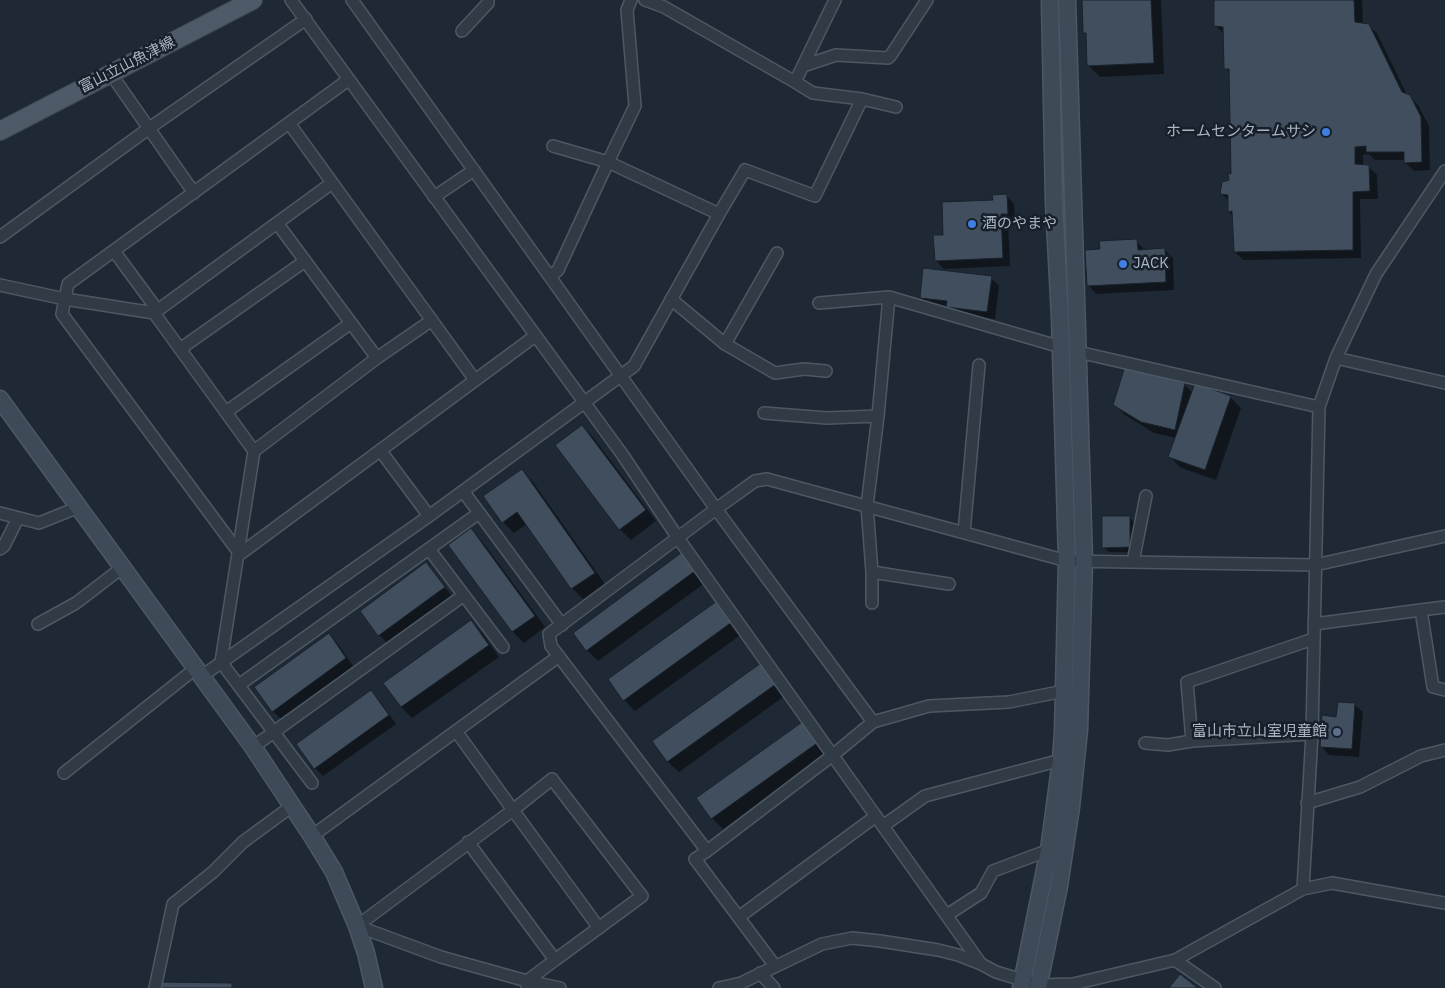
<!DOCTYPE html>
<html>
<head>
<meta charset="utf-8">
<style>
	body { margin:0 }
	canvas { display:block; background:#1e2935 }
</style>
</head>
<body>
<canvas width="1445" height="988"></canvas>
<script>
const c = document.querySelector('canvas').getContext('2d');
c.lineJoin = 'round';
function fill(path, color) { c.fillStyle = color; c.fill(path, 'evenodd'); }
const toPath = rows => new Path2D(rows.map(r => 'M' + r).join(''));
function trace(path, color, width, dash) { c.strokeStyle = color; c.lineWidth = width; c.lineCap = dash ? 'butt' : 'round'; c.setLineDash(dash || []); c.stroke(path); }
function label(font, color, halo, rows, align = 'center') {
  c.font = font + ' "IBM Plex Sans","Noto Sans JP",sans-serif'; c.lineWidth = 5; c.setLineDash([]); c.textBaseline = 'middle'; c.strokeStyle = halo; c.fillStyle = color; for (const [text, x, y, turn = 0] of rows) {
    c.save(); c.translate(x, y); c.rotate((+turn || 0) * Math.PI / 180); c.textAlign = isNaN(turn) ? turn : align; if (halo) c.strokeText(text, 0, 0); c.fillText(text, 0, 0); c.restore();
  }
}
fill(toPath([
	[1083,0,1161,0,1164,74,1100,77,1089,66,1087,35,1084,32],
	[1215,0,1362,0,1363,24,1368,25,1377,33,1407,95,1418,105,1429,126,1430,170,1414,171,1406,163,1406,160,1375,160,1369,154,1363,155,1363,166,1368,166,1377,175,1378,199,1360,199,1361,258,1243,260,1235,252,1233,216,1229,212,1229,201,1222,194,1232,176,1230,73,1226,68,1224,34,1216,26],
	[1006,195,1014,204,1015,221,1008,222,1010,266,944,269,936,261,994,201],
	[1136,241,1145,250,1164,249,1173,258,1174,290,1096,294,1088,285,1101,250],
	[991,278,999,286,995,319,956,314,950,308,929,306,921,298],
	[1184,384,1193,393,1230,397,1241,408,1216,480,1181,468,1170,457,1176,438,1154,433,1125,415,1114,404],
	[582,426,593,437,656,521,631,540,620,529],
	[522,471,533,482,605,584,583,599,572,588,527,524,514,533,503,522,485,496],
	[1129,517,1135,523,1135,552,1109,552,1103,547],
	[471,530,482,541,545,627,524,643,513,632,450,545],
	[681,555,692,566,705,583,598,661,587,650],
	[426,564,452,596,387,643,379,635],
	[717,602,742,634,635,711,624,700],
	[471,622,482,633,499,657,412,718,401,707],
	[329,635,337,643,354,667,281,719,273,711],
	[761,664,786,695,679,772,668,762,654,741],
	[371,692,379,700,396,724,323,776,315,768],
	[1354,704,1363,712,1359,757,1329,755,1321,746,1338,718],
	[805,721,830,752,723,829,712,818,698,798]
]), '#0007');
const building = toPath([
	[1082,0,1151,0,1154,63,1087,66,1086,33,1083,33,1082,0],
	[1214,0,1354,0,1355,22,1369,24,1402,92,1410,95,1421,117,1422,162,1404,163,1404,152,1366,152,1366,146,1355,147,1355,164,1369,165,1370,191,1353,192,1353,250,1234,252,1232,211,1228,212,1228,195,1220,194,1222,182,1229,180,1228,173,1231,174,1229,69,1224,69,1223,27,1214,26,1214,0],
	[1007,194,1008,214,1001,214,1003,258,935,261,933,235,943,235,942,202,993,200,992,195,1007,194],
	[1137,239,1138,250,1165,248,1166,282,1087,286,1085,250,1100,249,1099,241,1137,239],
	[923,268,992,276,987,312,946,307,947,301,920,298,923,268],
	[1125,366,1185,383,1175,430,1141,422,1113,405,1125,366],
	[1195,383,1231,396,1205,470,1168,457,1195,383],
	[582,425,646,510,619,530,555,445,582,425],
	[522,469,595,573,571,589,517,512,502,523,483,496,522,469],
	[1102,516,1130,516,1130,547,1102,548,1102,516],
	[471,528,535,616,512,632,448,545,471,528],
	[681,553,695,571,586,651,573,633,681,553],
	[426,562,445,587,378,636,360,611,426,562],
	[717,601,732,622,623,701,608,679,717,601],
	[471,620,489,645,401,707,383,683,471,620],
	[329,633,346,658,272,712,254,687,329,633],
	[761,663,776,684,667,762,652,741,761,663],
	[371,690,389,715,314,769,296,744,371,690],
	[1338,702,1355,703,1352,749,1320,747,1322,715,1336,717,1338,702],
	[805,720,820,741,711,819,696,798,805,720],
	[1180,974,1198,988,1169,988,1180,974],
	[161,982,232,983,232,988,161,988,161,982]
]);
fill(building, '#404e5e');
trace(building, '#19222c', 1);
const street = toPath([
	[291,0,622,454,678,538,981,964],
	[352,0,716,509,873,722,833,755,707,851],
	[645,0,664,7,795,82,835,0],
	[462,31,488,3,488,0],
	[803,66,836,55,888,58,891,55,927,0],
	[111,74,194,193],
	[862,99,896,107],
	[289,123,475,380],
	[553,146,608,162,635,106,627,10,631,0],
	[434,197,474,170],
	[719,214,745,170,815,196,862,99,813,93,795,82],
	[277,223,332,183],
	[0,237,148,129,306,19],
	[0,285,65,299,154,313,277,223,377,358,254,451,154,313,153,304,114,251],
	[671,299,725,344,777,253],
	[819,303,889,297,1061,347],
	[725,344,775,373,804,369,826,371],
	[180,349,305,261],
	[1078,352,1319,407],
	[377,358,432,320],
	[1336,358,1445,383],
	[226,412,351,323],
	[764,413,827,418,878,416,867,506,872,572],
	[878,416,889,297],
	[380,450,429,516],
	[254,451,221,662,312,783],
	[463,491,562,625],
	[0,513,39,523,79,507],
	[964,533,979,365],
	[0,549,4,546,18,518],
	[429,549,503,647],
	[240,554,62,314,68,284,348,80],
	[240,554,535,336],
	[1133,562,1146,496],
	[872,603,872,572,949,584],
	[1421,610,1445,607],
	[38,624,76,603,123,567],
	[1314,624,1421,610,1433,687,1445,690],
	[202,676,429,516,634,366,719,214,608,162,558,270,550,277],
	[239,685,479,513],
	[873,722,929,706,1009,702,1064,691],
	[1192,741,1312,734],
	[1145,743,1168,745,1192,741,1187,682,1313,639],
	[253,747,464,595],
	[64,773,196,668],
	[1307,803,1360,787,1421,756,1445,750],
	[883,826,925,796,1061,760],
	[312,836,559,656],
	[468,842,555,960,527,981,527,986],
	[1303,889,1312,734,1319,407,1336,358,1376,274,1445,171],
	[947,915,981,893,993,871,1049,850],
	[739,917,876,816],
	[357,926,513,810,456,731],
	[357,926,441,957,527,981,560,988],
	[555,960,642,896,552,779,513,810,599,928],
	[1175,960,1215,988],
	[775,966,695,859,707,851,551,646,549,634,716,509,755,481,767,479,1067,561,1315,565,1445,536],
	[760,973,774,988],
	[155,988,173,904,213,872,243,842,292,806],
	[719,988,741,983,822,944,852,938,880,941,938,950,958,955,981,964,996,972,1039,985,1073,984,1175,960,1303,889,1332,883,1445,903]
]);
const secondary = toPath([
	[0,399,253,747,312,836,334,872,357,926,366,953,374,988],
	[1021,988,1049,850,1061,760,1063,732,1067,561,1060,317,1054,203,1050,0],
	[1038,988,1059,886,1071,807,1079,730,1084,561,1067,0]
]);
const primary = toPath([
	[0,131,253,0]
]);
trace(street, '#4e5864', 14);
trace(secondary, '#4e5864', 19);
trace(primary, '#3a444f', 20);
trace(street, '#313b46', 11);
trace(secondary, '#3f4a59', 16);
trace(primary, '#4e5a67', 18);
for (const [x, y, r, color] of [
	[1326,132,5,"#3f7fe0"],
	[972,224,5,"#3f7fe0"],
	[1123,264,5,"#3f7fe0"],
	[1337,732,5,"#5c6f8a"]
]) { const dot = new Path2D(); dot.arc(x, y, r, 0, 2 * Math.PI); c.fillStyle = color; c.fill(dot); trace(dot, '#17202a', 2); }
label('15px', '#aab5c4', '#17202a', [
	["富山立山魚津線",127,65,-27]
]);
label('15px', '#aab5c4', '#17202a', [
	["ホームセンタームサシ",1316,132],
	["酒のやまや",982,224,"left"],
	["JACK",1133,264,"left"],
	["富山市立山室児童館",1327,732]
], 'right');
</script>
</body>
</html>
